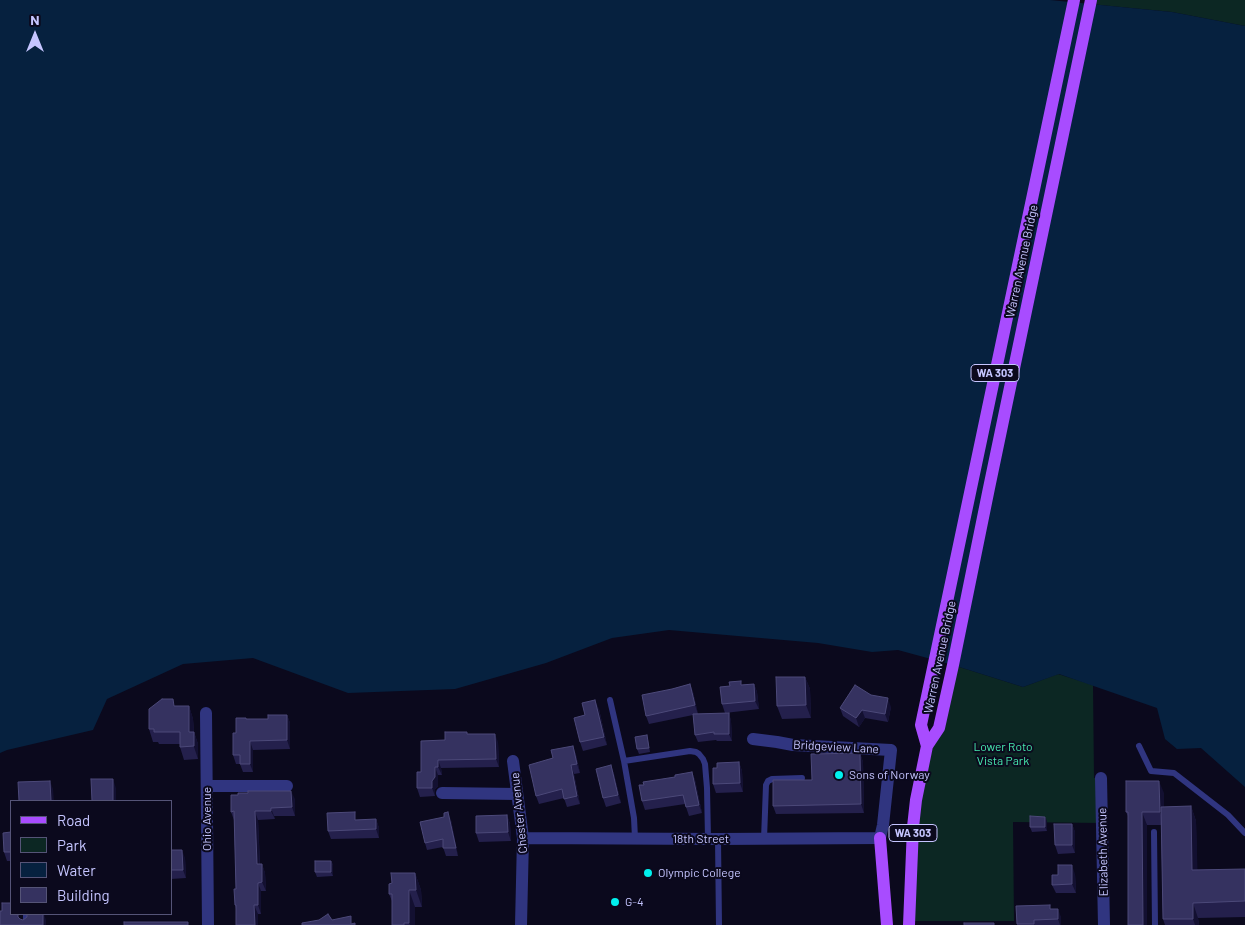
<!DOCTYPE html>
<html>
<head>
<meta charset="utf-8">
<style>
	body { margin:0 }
	#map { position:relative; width:1245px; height:925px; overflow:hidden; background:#0b091d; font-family:Barlow,sans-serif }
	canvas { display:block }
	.legend { position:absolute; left:10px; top:800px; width:162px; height:115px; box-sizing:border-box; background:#0b091d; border:1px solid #555477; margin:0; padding:6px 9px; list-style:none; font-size:15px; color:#c5c5ff }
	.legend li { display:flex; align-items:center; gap:10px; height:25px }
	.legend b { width:25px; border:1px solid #555477 }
	.north { position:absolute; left:10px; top:10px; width:50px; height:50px; -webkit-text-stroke:4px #0b091d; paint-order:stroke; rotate:0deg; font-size:14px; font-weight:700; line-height:20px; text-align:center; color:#c5c5ff }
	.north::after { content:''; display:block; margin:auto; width:18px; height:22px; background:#c5c5ff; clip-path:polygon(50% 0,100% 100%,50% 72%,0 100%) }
</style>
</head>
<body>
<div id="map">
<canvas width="1245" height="925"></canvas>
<ul class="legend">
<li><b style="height:6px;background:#a84cff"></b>Road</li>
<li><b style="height:14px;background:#0c2723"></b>Park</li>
<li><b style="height:14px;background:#06213f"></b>Water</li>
<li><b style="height:14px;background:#353260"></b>Building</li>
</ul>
<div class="north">N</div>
</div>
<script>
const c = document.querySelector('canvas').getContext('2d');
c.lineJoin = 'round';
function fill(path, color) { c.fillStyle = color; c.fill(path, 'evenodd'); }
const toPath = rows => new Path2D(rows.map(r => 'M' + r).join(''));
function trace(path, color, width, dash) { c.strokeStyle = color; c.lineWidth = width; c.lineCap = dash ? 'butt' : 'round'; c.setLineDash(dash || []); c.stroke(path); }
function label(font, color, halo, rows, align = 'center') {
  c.font = font + ' Barlow,sans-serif'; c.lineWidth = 4; c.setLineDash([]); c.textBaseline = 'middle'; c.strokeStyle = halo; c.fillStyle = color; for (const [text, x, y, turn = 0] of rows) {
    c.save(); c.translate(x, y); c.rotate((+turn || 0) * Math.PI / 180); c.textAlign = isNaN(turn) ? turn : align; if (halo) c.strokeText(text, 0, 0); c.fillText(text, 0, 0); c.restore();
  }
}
fill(toPath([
	[1091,0,1245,0,1245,26,1172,12,1090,4],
	[953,665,1023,687,1058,674,1093,685,1094,778,1101,778,1102,823,1013,822,1014,921,910,921,913,827]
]), '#0c2723');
fill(toPath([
	[0,0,1050,0,1172,12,1245,26,1245,787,1201,748,1177,749,1165,739,1157,708,1059,674,1023,687,953,665,898,650,872,652,818,643,669,630,612,638,546,663,455,689,348,693,253,658,183,664,107,699,93,730,7,750,0,753]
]), '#06213f');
trace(toPath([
	[610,700,624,761],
	[1139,746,1151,771,1174,773,1228,815,1245,833],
	[1154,832,1155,925],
	[635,838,634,818,624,761,690,751,696,752,699,754,703,759,705,764,707,788,708,839],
	[718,839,719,925],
	[764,839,766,785,768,781,772,779,802,778],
	[26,925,26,914]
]), '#303580', 6);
trace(toPath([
	[206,713,208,925],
	[513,761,523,838,521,925],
	[1101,778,1104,925],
	[207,786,287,786],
	[442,793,517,794],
	[523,838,718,839,880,838,883,825,891,750,793,745,777,742,753,739]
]), '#303580', 12);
trace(toPath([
	[927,746,921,725,1074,0],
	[880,838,887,925],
	[909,925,913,827,916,800,927,746,939,728,953,665,989,488,1091,0]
]), '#a84cff', 12);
fill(toPath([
	[805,677,810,689,811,718,782,719,777,706],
	[690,684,693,692,698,714,696,714,729,713,731,721,732,741,717,741,716,740,698,742,695,735,693,715,649,724,646,716,672,689],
	[754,684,757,692,759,709,725,713,722,704,742,685],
	[871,695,891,707,888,722,865,718,859,727,843,716,840,708],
	[176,706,189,706,193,719,194,732,198,744,198,759,184,760,180,747,180,744,159,744,158,742,153,742,149,729],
	[599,709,607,745,583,751,580,742],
	[287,715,290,723,290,749,253,750,253,772,243,772,240,764,236,764,233,755,236,733,247,719,268,719],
	[468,734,498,742,499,767,441,768,442,775,438,775,438,786,435,789,435,796,420,797,417,788,421,772,445,740],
	[648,740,650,752,639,754,637,749],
	[573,746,576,755,580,773,574,774,580,804,567,807,564,798,539,804,536,796,553,758],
	[860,753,863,762,864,813,776,814,773,806,812,780],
	[739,762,742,771,743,792,716,793,713,784,717,768],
	[611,765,614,774,621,803,606,807,603,798],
	[692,772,695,780,702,813,689,816,685,804,645,810,642,801,675,777],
	[1164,793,1164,807,1191,806,1196,821,1197,870,1245,869,1245,917,1198,918,1199,925,1165,925,1163,919,1161,825,1147,825,1128,816,1126,812],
	[295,799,295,816,274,816,275,819,258,820,260,864,262,864,265,873,266,891,261,891,261,914,258,914,236,909,235,905,236,889,234,820,231,812],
	[507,815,510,824,511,841,479,842,476,833],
	[376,819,379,828,379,838,331,839,328,831,358,820],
	[451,820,458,856,446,856,443,847,427,850,425,843],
	[1047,821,1047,831,1032,832,1030,827],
	[1072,824,1075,832,1075,853,1058,854,1055,845],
	[11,832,11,861,7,861,4,852],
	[171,850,185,858,186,878,171,879],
	[331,861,333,865,333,876,317,877,315,872],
	[415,873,421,890,422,907,415,907,415,925,392,925,392,901,389,894,392,883],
	[1075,874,1076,893,1056,893,1052,885],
	[1016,906,1051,909,1061,917,1061,925,1017,925]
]), '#24204c');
fill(toPath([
	[805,677,810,689,811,718,806,705],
	[690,684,693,692,698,714,695,705],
	[754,684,757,692,759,709,755,701],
	[888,698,891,707,888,722,885,714],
	[595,700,599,709,607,745,604,737],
	[189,706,193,719,194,733,194,732,198,744,198,759,189,732],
	[862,710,865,718,859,727,856,718],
	[729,713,731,721,732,741,729,734],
	[287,715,290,723,290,749,287,740],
	[495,734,498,742,499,767,496,759],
	[250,741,253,750,253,772,250,764],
	[573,746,576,755,580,773,577,764],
	[860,753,863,762,864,813,861,804],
	[438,760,441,768,442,775,438,767],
	[739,762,742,771,743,792,740,783],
	[571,765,574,774,580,804,577,796],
	[611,765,614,774,621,803,618,795],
	[435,767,438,775,438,786,435,789,435,796,432,788,432,781],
	[692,772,695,780,702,813,699,805],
	[113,779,116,788,116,801,113,801],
	[50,781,53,789,54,801,51,801],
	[1159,781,1164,793,1164,824,1160,812],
	[291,791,295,799,295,816,292,807],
	[1191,806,1196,821,1198,886,1192,870],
	[271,808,274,816,275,819,271,811],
	[255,811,258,820,260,873,257,864],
	[448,812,451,820,458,856,456,848],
	[1142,812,1147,825,1147,925,1143,925],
	[507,815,510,824,511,841,508,832],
	[1045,817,1047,821,1047,831,1045,827],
	[376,819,379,828,379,838,376,829],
	[1072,824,1075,832,1075,853,1072,845],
	[182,850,185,858,186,878,183,870],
	[331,861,333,865,333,876,331,872],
	[262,864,265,873,266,891,262,882],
	[1072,865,1075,874,1076,893,1072,884],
	[415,873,421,890,422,907,416,890],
	[258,883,261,891,261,914,258,905],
	[409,890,415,907,415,925,410,925,409,923],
	[1193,903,1198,918,1199,925,1195,925,1193,919],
	[254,905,258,914,258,925,255,925],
	[1058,909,1061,917,1061,925,1060,925,1058,919],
	[43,914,44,914,46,920,46,925,43,925]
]), '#131031');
const building = toPath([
	[776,677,805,677,806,705,777,706,776,677],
	[741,681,741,685,754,684,755,701,722,704,720,687,730,686,729,682,741,681],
	[690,684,695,705,646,716,642,695,672,689,690,684],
	[855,685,871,695,888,698,885,714,862,710,856,718,840,708,855,685],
	[162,699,173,699,174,706,189,706,189,732,194,732,194,746,180,747,180,732,154,732,154,729,149,729,149,709,162,699],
	[595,700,604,737,580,742,574,718,585,715,582,703,595,700],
	[729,713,729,734,714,734,714,732,695,735,693,714,729,713],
	[268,715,287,715,287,740,250,741,250,764,240,764,240,755,233,755,233,733,236,733,236,718,246,718,246,719,268,719,268,715],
	[445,732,467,732,467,734,495,734,496,759,438,760,438,767,435,767,435,777,432,781,432,788,417,788,417,772,421,772,421,741,445,740,445,732],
	[647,735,649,748,637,749,635,737,647,735],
	[573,746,577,764,571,765,577,796,564,799,562,789,536,796,529,765,553,758,551,750,573,746],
	[860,753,861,804,773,806,773,780,812,780,811,754,860,753],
	[739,762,740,783,713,784,713,768,717,768,717,763,739,762],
	[611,765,618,795,603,798,596,769,611,765],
	[692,772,699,805,686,807,683,795,642,801,639,785,644,785,643,782,675,777,675,775,692,772],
	[91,779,113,779,113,801,92,801,91,779],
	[50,781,51,801,19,801,18,782,50,781],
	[1126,781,1159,781,1160,812,1142,812,1143,925,1128,925,1128,812,1126,812,1126,781],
	[248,791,291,791,292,807,271,808,271,811,255,811,257,864,262,864,262,882,258,883,258,905,254,905,255,925,236,925,236,905,235,905,234,889,236,889,234,811,231,812,231,795,238,795,238,793,248,793,248,791],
	[1191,806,1192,870,1245,869,1245,901,1193,903,1193,919,1163,919,1161,807,1191,806],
	[355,812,355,820,376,819,376,829,328,831,327,813,355,812],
	[448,812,456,848,443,848,443,839,425,843,420,822,444,817,444,813,448,812],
	[507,815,508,832,476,833,476,816,507,815],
	[1030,816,1045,817,1045,827,1030,827,1030,816],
	[1054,824,1072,824,1072,845,1055,845,1054,824],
	[11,832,11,852,4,852,3,833,11,832],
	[171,850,182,850,183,870,171,870,171,850],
	[315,861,331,861,331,872,315,872,315,861],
	[1058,865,1072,865,1072,884,1052,885,1052,875,1058,875,1058,865],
	[391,873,415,873,416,890,409,890,409,923,404,923,404,925,392,925,392,894,389,894,389,884,392,883,391,873],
	[2,903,11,903,11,914,18,914,18,917,20,919,23,920,27,917,27,914,43,914,43,925,0,925,0,911,2,911,2,903],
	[1050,905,1050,909,1058,909,1058,919,1034,920,1034,924,1017,924,1016,906,1050,905],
	[328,914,332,920,351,916,351,924,355,923,355,925,302,925,302,923,319,920,328,914],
	[124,922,188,922,188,925,124,925,124,922],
	[964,923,994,923,994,925,964,925,964,923]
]);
fill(building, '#353260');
trace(building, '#4c4979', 1);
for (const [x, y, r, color] of [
	[839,775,5,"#00f0ee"],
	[648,873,5,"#00f0ee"],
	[615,902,5,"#00f0ee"]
]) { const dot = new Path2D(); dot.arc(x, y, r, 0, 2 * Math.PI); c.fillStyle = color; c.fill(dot); trace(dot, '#0b091d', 2); }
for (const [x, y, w] of [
	[995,373,48],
	[913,833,48]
]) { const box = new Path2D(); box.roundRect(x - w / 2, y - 8.5, w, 17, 4); c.fillStyle = '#0b091d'; c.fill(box); trace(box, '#c5c5ff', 1); }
label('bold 11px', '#c5c5ff', null, [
	["WA 303",995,373],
	["WA 303",913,833]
]);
label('12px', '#c5c5ff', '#0b091d', [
	["Warren Avenue Bridge",1022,261,-78],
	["Warren Avenue Bridge",940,657,-78],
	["Bridgeview Lane",836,747,3],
	["Chester Avenue",519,813,-96],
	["Ohio Avenue",207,819,-90],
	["18th Street",701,839],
	["Elizabeth Avenue",1103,852,-91]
]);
label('12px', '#47e9af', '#0b091d', [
	["Lower Roto",1003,747],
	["Vista Park",1003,761]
]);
label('12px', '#c5c5ff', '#0b091d', [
	["Sons of Norway",849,775],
	["Olympic College",658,873],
	["G-4",625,902]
], 'left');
</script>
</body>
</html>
